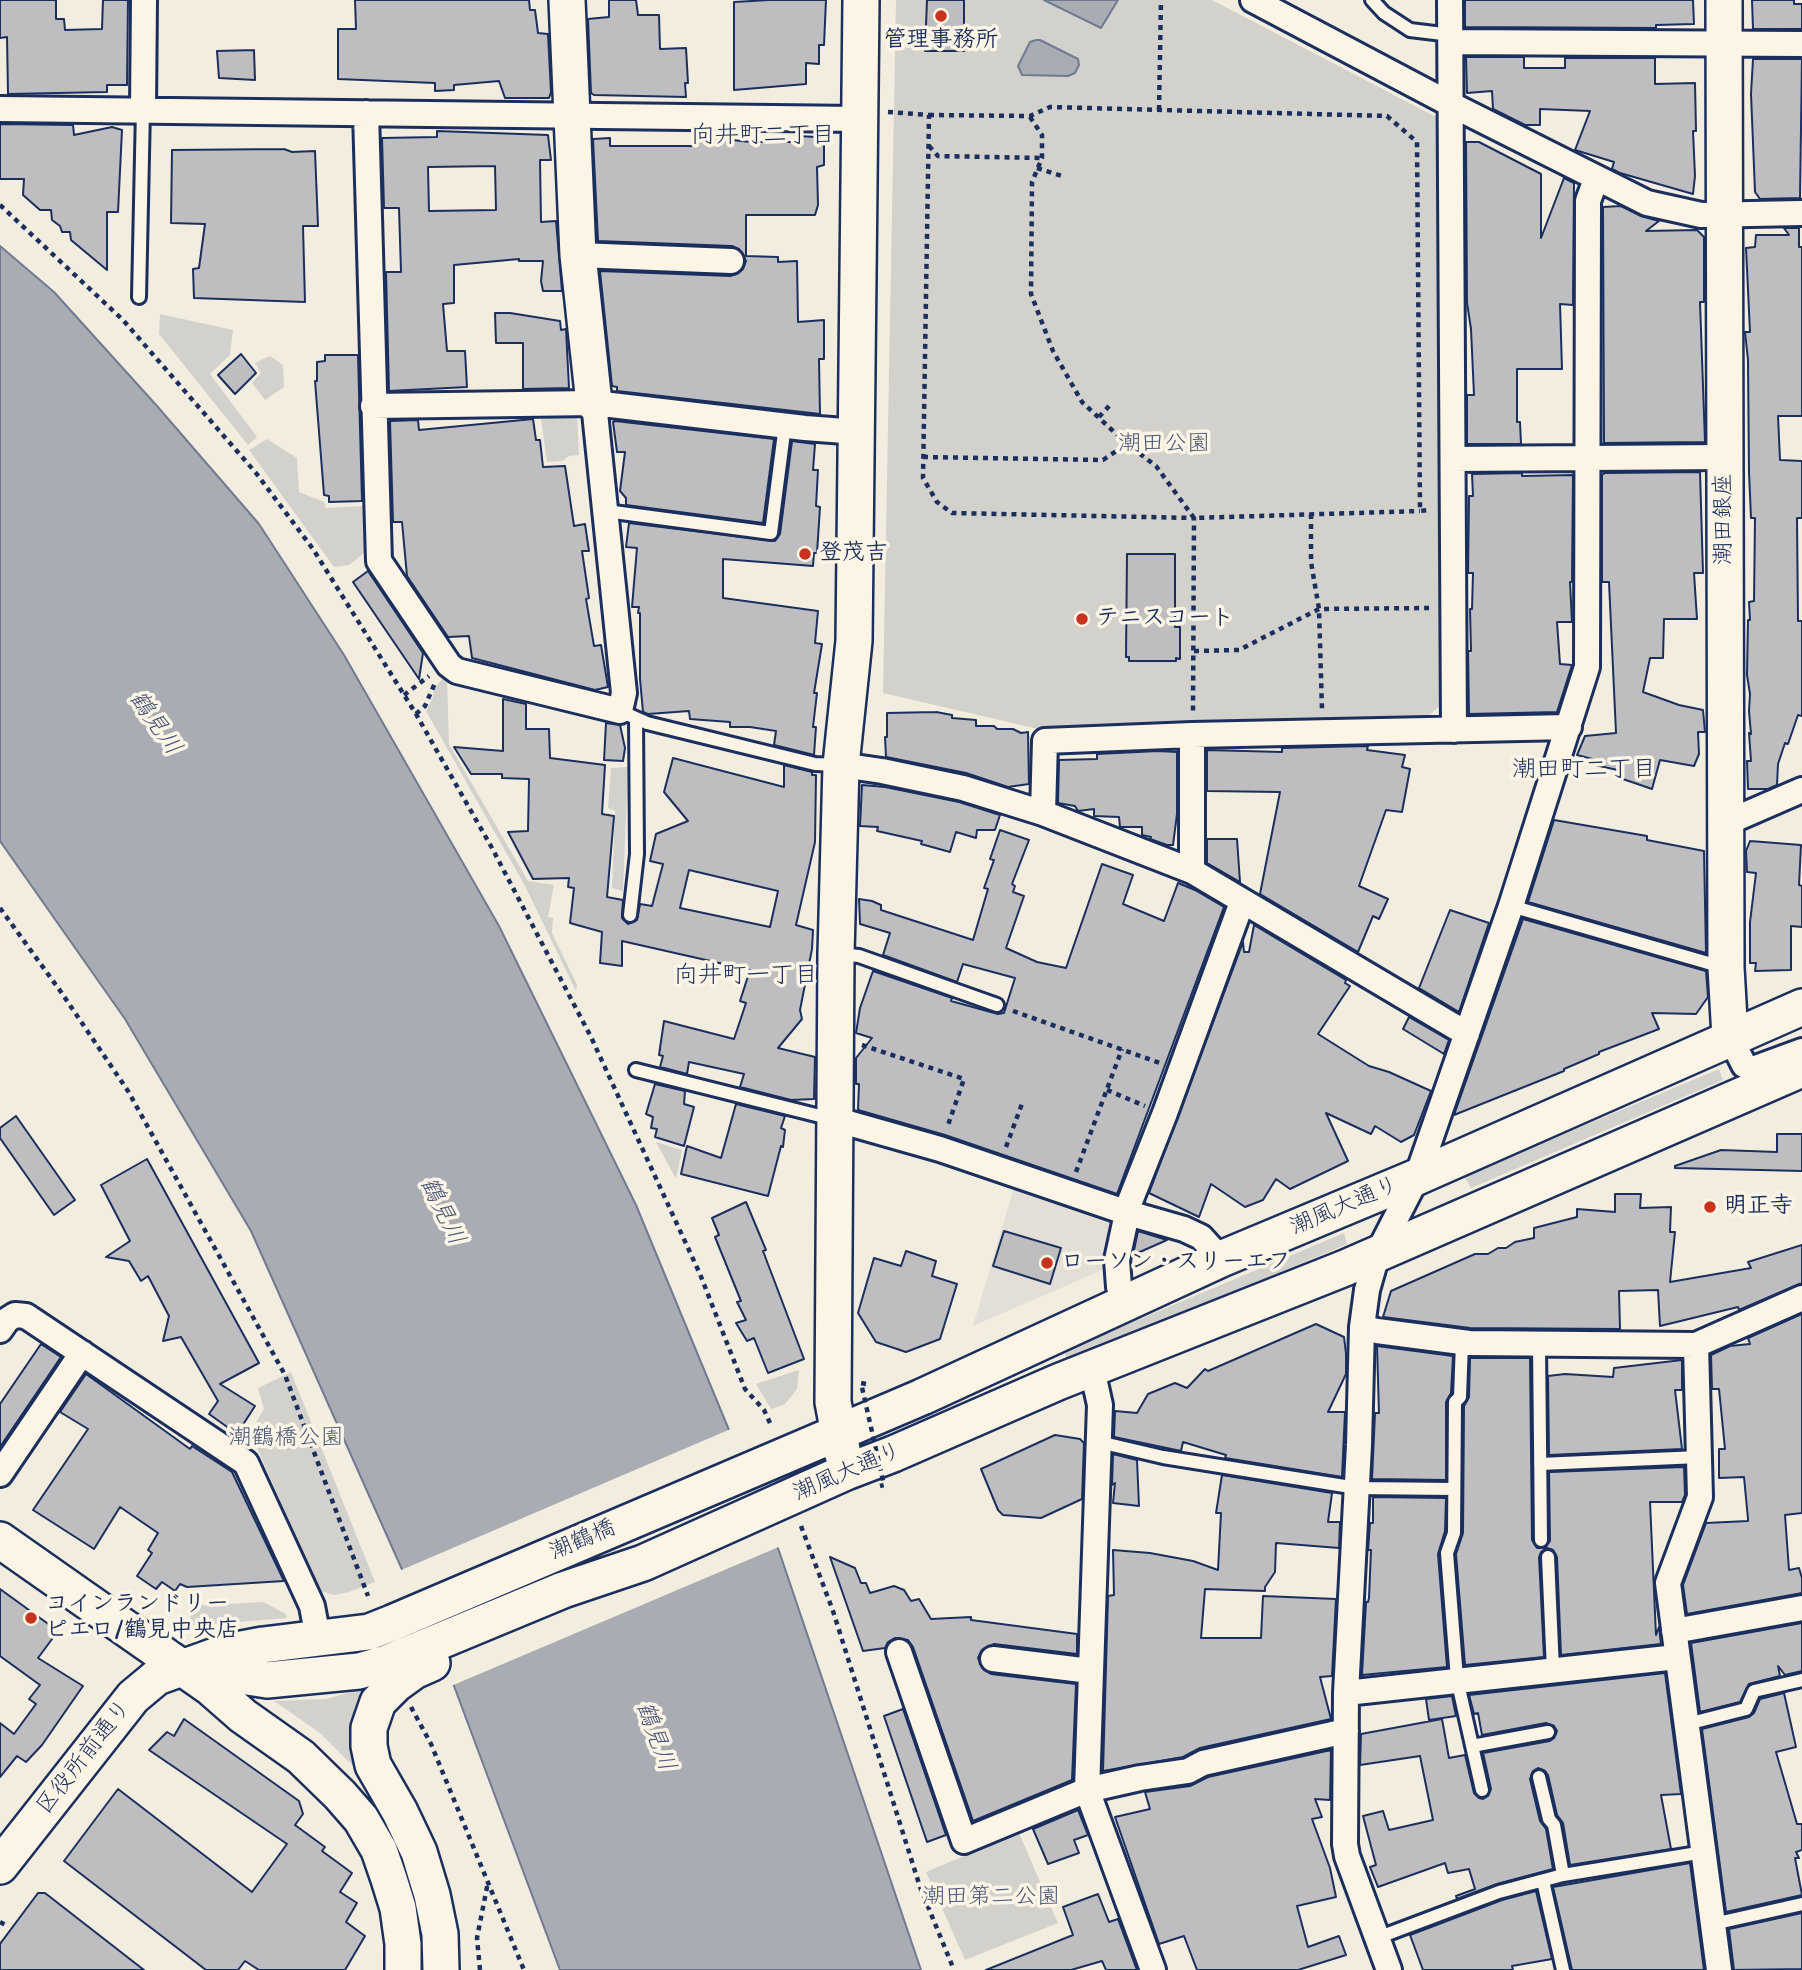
<!DOCTYPE html>
<html>
<head>
<meta charset="utf-8">
<style>
	body { margin:0 }
	canvas { display:block; background:#f3ede0 }
</style>
</head>
<body>
<canvas width="1802" height="1970"></canvas>
<script>
const c = document.querySelector('canvas').getContext('2d');
c.lineJoin = 'round';
function fill(path, color) { c.fillStyle = color; c.fill(path, 'evenodd'); }
const toPath = rows => new Path2D(rows.map(r => 'M' + r).join(''));
function trace(path, color, width, dash) { c.strokeStyle = color; c.lineWidth = width; c.lineCap = dash ? 'butt' : 'round'; c.setLineDash(dash || []); c.stroke(path); }
function label(font, color, halo, rows, align = 'center') {
  c.font = font + ' Mynerve,"Klee One",sans-serif'; c.lineWidth = 7; c.setLineDash([]); c.textBaseline = 'middle'; c.strokeStyle = halo; c.fillStyle = color; for (const [text, x, y, turn = 0] of rows) {
    c.save(); c.translate(x, y); c.rotate((+turn || 0) * Math.PI / 180); c.textAlign = isNaN(turn) ? turn : align; if (halo) c.strokeText(text, 0, 0); c.fillText(text, 0, 0); c.restore();
  }
}
fill(toPath([
	[1015,1184,1118,1218,1107,1268,973,1326]
]), '#e3dfd6');
fill(toPath([
	[896,0,1212,0,1438,118,1443,703,1428,716,1034,728,883,693],
	[160,314,233,330,230,355,210,374,257,437,248,445,159,334],
	[270,356,283,365,284,387,265,400,252,383,261,373,255,363],
	[577,416,579,455,569,456,562,461,547,462,541,419],
	[267,439,297,458,299,492,324,502,326,508,363,506,369,539,364,553,349,565,334,567,249,450],
	[444,677,447,680,449,744,528,881,554,885,548,917,553,918,552,933,577,985,576,991,525,886,426,711,433,697,434,689],
	[628,767,623,891,612,888,615,811,608,808,611,768],
	[1719,1069,1723,1080,1471,1188,1464,1176],
	[656,1142,682,1150,676,1179],
	[1344,1233,1347,1244,1068,1362,1064,1351],
	[799,1370,797,1389,785,1404,771,1409,756,1384],
	[291,1372,375,1582,349,1592,334,1595,320,1591,250,1432,264,1409,258,1388],
	[263,1602,286,1614,287,1618,192,1626,189,1606],
	[366,1688,369,1693,368,1781,320,1733,274,1701,326,1699],
	[1019,1833,1058,1923,965,1960,926,1872]
]), '#d3d1cc');
const water = toPath([
	[1044,0,1118,0,1101,28,1044,0],
	[1036,40,1040,40,1078,59,1079,65,1075,73,1068,76,1022,75,1018,66,1030,42,1036,40],
	[0,246,54,292,157,406,259,524,344,655,499,926,636,1205,779,1551,921,1970,560,1970,454,1686,251,1231,125,1019,0,841,0,246]
]);
fill(water, '#a9acb3');
trace(water, '#707a91', 2);
fill(toPath([
	[733,1428,781,1546,451,1686,399,1571]
]), '#f3ede0');
const building = toPath([
	[0,0,56,0,56,19,64,19,65,30,102,29,103,0,128,0,127,85,107,85,107,92,8,94,7,37,0,38,0,0],
	[355,0,529,0,530,10,535,10,538,33,548,34,551,92,549,98,505,98,499,81,454,85,454,90,435,91,435,83,338,79,338,29,356,29,355,0],
	[609,0,636,0,638,15,659,15,660,49,686,48,688,83,685,83,686,97,594,95,591,93,588,19,609,17,609,0],
	[769,0,826,0,824,45,819,45,819,64,806,63,806,84,734,90,734,2,769,0],
	[927,0,964,0,964,51,925,51,927,0],
	[1465,0,1693,0,1694,24,1656,25,1656,28,1465,27,1465,0],
	[1752,0,1794,0,1794,4,1802,4,1802,29,1753,29,1752,0],
	[254,50,255,80,219,78,217,51,254,50],
	[1466,57,1524,57,1524,68,1565,68,1565,58,1655,58,1655,84,1695,83,1696,131,1693,131,1695,176,1693,194,1620,173,1612,169,1614,162,1575,150,1590,111,1540,109,1540,125,1525,125,1493,109,1492,91,1467,93,1466,57],
	[1753,59,1802,59,1800,198,1760,199,1755,192,1751,94,1753,59],
	[0,124,73,125,74,135,112,127,122,130,118,212,107,212,107,270,71,240,70,232,62,232,60,226,52,220,51,210,40,210,23,195,24,179,0,179,0,124],
	[437,131,548,135,551,160,540,160,541,222,556,221,562,291,543,291,541,281,543,261,519,261,519,259,454,265,454,303,443,304,447,351,465,351,467,387,389,391,386,272,401,272,399,208,384,208,382,138,437,137,437,131],
	[495,166,496,210,429,211,428,167,495,166],
	[733,133,732,140,751,142,797,142,797,136,817,137,824,141,824,165,817,167,818,205,815,215,746,215,746,256,778,257,778,262,797,261,798,322,824,320,824,359,819,359,820,414,617,391,617,387,612,386,600,271,730,276,737,274,743,269,746,261,739,249,732,246,598,241,593,139,610,138,610,146,692,146,692,134,733,133],
	[1466,142,1479,142,1541,174,1541,238,1564,178,1574,183,1573,305,1560,304,1562,369,1517,369,1517,422,1520,422,1521,444,1467,444,1467,395,1474,395,1471,329,1467,303,1466,142],
	[284,149,292,152,315,151,318,226,303,226,305,302,194,298,193,269,199,268,205,224,171,223,172,150,284,149],
	[1621,206,1641,216,1659,221,1646,231,1697,230,1704,237,1704,302,1700,302,1705,442,1604,443,1603,207,1621,206],
	[1784,228,1799,228,1799,247,1802,247,1802,416,1778,416,1780,460,1802,461,1802,518,1797,518,1798,621,1802,621,1802,716,1798,715,1788,744,1785,743,1778,764,1777,785,1768,789,1748,789,1747,761,1751,761,1749,733,1751,734,1749,711,1750,694,1747,675,1748,620,1750,620,1749,602,1754,601,1755,518,1751,518,1749,472,1748,360,1745,332,1750,332,1746,248,1755,247,1756,235,1789,235,1784,228],
	[495,313,510,313,560,321,561,330,566,329,569,388,523,389,523,343,496,343,495,313],
	[241,354,256,373,235,394,218,375,241,354],
	[325,355,358,355,362,501,329,502,329,496,324,495,315,381,317,381,317,362,325,361,325,355],
	[533,419,536,440,540,440,543,467,565,466,574,526,585,524,589,551,582,551,589,598,586,599,594,646,601,645,608,687,595,690,472,658,469,636,448,637,407,576,402,522,393,522,390,421,418,420,419,430,533,419],
	[615,421,774,439,763,523,626,505,626,498,620,491,625,452,617,452,613,422,615,421],
	[792,441,815,444,813,470,818,470,816,506,820,507,817,553,814,553,813,566,723,559,723,598,818,611,815,643,822,644,814,693,817,693,813,727,816,727,814,755,774,745,776,731,750,727,730,727,730,722,690,719,689,711,648,714,643,712,640,679,640,613,638,613,639,607,632,607,637,548,626,547,629,523,775,541,780,534,792,441],
	[1700,472,1703,573,1694,573,1697,619,1664,619,1663,658,1650,658,1643,692,1679,705,1703,710,1705,732,1698,732,1699,754,1694,766,1660,760,1652,789,1620,778,1622,771,1595,765,1596,760,1577,755,1585,736,1616,733,1609,582,1602,582,1602,475,1605,473,1700,472],
	[1522,473,1522,476,1573,475,1572,582,1570,582,1572,622,1557,622,1560,664,1572,665,1557,712,1469,714,1468,651,1471,651,1470,609,1472,609,1473,573,1468,573,1469,496,1473,496,1472,474,1522,473],
	[1127,554,1175,554,1175,627,1180,627,1180,659,1176,658,1176,661,1129,661,1129,657,1126,657,1127,554],
	[368,571,423,653,419,679,353,582,368,571],
	[503,699,526,704,526,729,549,729,550,758,605,765,602,814,614,816,607,897,623,900,622,918,628,924,637,920,640,904,652,906,663,864,650,861,656,834,688,821,664,792,673,758,784,787,784,765,812,772,812,775,816,775,815,842,796,925,813,930,812,949,800,1010,802,1019,778,1048,815,1057,814,1099,791,1100,740,1087,744,1074,689,1062,687,1074,660,1067,663,1056,659,1055,664,1021,734,1039,746,1003,740,1001,750,970,622,941,622,966,600,963,602,932,570,923,574,888,568,887,569,878,533,879,508,832,528,831,529,779,502,778,502,774,471,774,454,747,503,751,503,699],
	[689,870,778,891,770,927,680,908,689,870],
	[936,712,952,715,952,718,976,720,976,726,994,726,997,729,1013,729,1021,733,1028,732,1029,784,1008,787,966,773,886,757,885,737,887,737,887,713,936,712],
	[606,723,620,725,625,748,623,761,604,760,606,723],
	[1368,746,1367,750,1405,755,1402,767,1410,769,1402,812,1386,810,1359,886,1388,899,1379,919,1373,916,1358,952,1260,894,1280,792,1207,791,1207,750,1282,752,1282,748,1368,746],
	[1158,751,1177,752,1177,814,1173,845,1167,845,1150,839,1151,837,1142,835,1142,827,1120,827,1119,817,1094,816,1094,809,1078,811,1075,806,1058,803,1059,760,1097,759,1097,754,1158,751],
	[862,785,885,787,959,802,1000,815,995,830,977,830,976,838,956,832,950,852,921,844,922,841,877,831,878,827,860,826,862,785],
	[1554,820,1647,836,1647,840,1704,851,1706,953,1528,902,1554,820],
	[1000,830,1029,840,1012,884,1015,886,1013,892,1024,896,1006,948,1037,962,1066,968,1102,864,1133,875,1123,904,1164,921,1178,883,1195,890,1224,907,1117,1194,945,1135,858,1110,859,1084,856,1084,856,1058,872,1038,856,1033,860,1008,873,971,952,998,951,1001,998,1014,1004,1013,1015,978,963,964,957,982,883,955,890,933,860,924,859,899,872,901,881,905,881,910,973,940,988,889,984,888,994,860,990,859,1000,830],
	[1207,839,1237,839,1240,882,1207,863,1207,839],
	[1750,841,1801,845,1799,885,1802,886,1802,927,1791,926,1791,970,1755,971,1756,963,1750,963,1750,922,1756,873,1747,872,1746,851,1750,841],
	[1450,910,1489,923,1459,1012,1419,988,1450,910],
	[1523,919,1706,971,1708,997,1696,1014,1652,1013,1659,1029,1599,1052,1599,1054,1564,1069,1564,1071,1454,1115,1523,919],
	[1254,925,1346,980,1345,983,1350,986,1318,1034,1369,1066,1389,1072,1431,1091,1414,1135,1401,1142,1375,1126,1371,1134,1326,1113,1348,1161,1290,1189,1276,1179,1263,1200,1245,1207,1211,1184,1199,1217,1149,1193,1243,942,1244,952,1249,952,1254,925],
	[1409,1017,1449,1040,1444,1054,1403,1029,1409,1017],
	[655,1084,685,1091,684,1104,694,1107,684,1146,655,1137,657,1129,651,1128,653,1117,646,1114,655,1084],
	[736,1104,785,1116,781,1128,785,1130,783,1147,781,1146,768,1196,681,1174,687,1146,721,1158,736,1104],
	[16,1116,75,1200,54,1215,0,1138,0,1128,16,1116],
	[1777,1134,1802,1134,1802,1171,1675,1168,1675,1166,1721,1150,1777,1152,1777,1134],
	[147,1159,259,1363,220,1384,255,1406,237,1434,209,1414,218,1401,181,1337,163,1341,169,1316,148,1276,141,1281,129,1261,106,1257,130,1241,101,1185,147,1159],
	[1615,1194,1641,1194,1640,1208,1671,1207,1670,1232,1675,1232,1670,1282,1751,1268,1748,1262,1802,1245,1802,1283,1739,1310,1738,1307,1660,1326,1658,1290,1619,1291,1620,1329,1470,1328,1383,1317,1391,1291,1475,1254,1488,1254,1498,1248,1506,1248,1515,1242,1534,1238,1534,1228,1577,1217,1577,1209,1615,1212,1615,1194],
	[746,1202,766,1250,763,1251,804,1359,768,1373,754,1338,747,1341,736,1323,746,1320,737,1302,741,1301,715,1237,719,1235,712,1218,746,1202],
	[1004,1231,1061,1248,1050,1284,993,1266,1004,1231],
	[1138,1231,1167,1240,1133,1255,1138,1231],
	[906,1251,936,1261,932,1276,957,1284,940,1339,906,1352,876,1342,858,1313,874,1258,901,1266,906,1251],
	[1802,1314,1802,1513,1785,1515,1789,1570,1799,1568,1802,1578,1802,1593,1687,1614,1683,1585,1706,1523,1748,1521,1748,1519,1744,1477,1719,1478,1719,1449,1725,1449,1719,1389,1712,1389,1711,1355,1730,1346,1750,1344,1748,1338,1802,1314],
	[1316,1324,1344,1337,1346,1354,1346,1374,1328,1412,1345,1412,1342,1477,1225,1458,1226,1455,1183,1442,1181,1451,1114,1437,1115,1411,1137,1413,1148,1394,1175,1383,1187,1388,1205,1369,1208,1371,1316,1324],
	[41,1344,61,1357,0,1447,0,1404,41,1344],
	[1377,1346,1453,1356,1451,1393,1446,1402,1446,1480,1372,1479,1375,1413,1379,1413,1377,1346],
	[1470,1358,1530,1358,1532,1540,1537,1548,1545,1548,1550,1541,1549,1472,1684,1467,1685,1495,1682,1502,1650,1502,1656,1635,1659,1627,1661,1644,1561,1655,1557,1557,1553,1550,1547,1548,1541,1552,1539,1557,1544,1657,1465,1665,1456,1554,1463,1533,1464,1406,1469,1397,1470,1358],
	[1682,1360,1682,1390,1675,1390,1682,1449,1549,1455,1548,1376,1565,1374,1613,1377,1614,1368,1682,1360],
	[86,1374,190,1449,192,1446,232,1472,284,1581,187,1587,180,1584,175,1591,162,1582,156,1589,137,1576,152,1553,148,1550,158,1533,120,1507,94,1549,33,1510,88,1429,60,1412,86,1374],
	[1055,1435,1080,1439,1084,1443,1082,1499,1041,1518,1003,1515,998,1510,981,1469,1055,1435],
	[1113,1454,1137,1460,1139,1506,1113,1503,1115,1483,1112,1485,1113,1454],
	[1222,1475,1332,1493,1328,1522,1340,1522,1339,1548,1276,1543,1275,1572,1265,1587,1265,1591,1205,1589,1201,1638,1261,1638,1263,1596,1336,1599,1332,1676,1320,1677,1331,1719,1200,1748,1183,1757,1103,1771,1108,1596,1114,1595,1113,1550,1150,1553,1193,1561,1218,1570,1221,1513,1216,1513,1222,1475],
	[1373,1497,1446,1498,1445,1531,1438,1554,1447,1667,1362,1675,1366,1602,1368,1602,1369,1598,1371,1550,1368,1550,1370,1523,1373,1523,1373,1497],
	[830,1557,855,1568,861,1583,866,1583,870,1593,894,1586,904,1590,911,1601,919,1599,931,1619,971,1617,971,1620,1077,1634,1077,1654,994,1644,982,1650,978,1658,984,1670,991,1674,1076,1684,1072,1780,973,1821,913,1647,908,1640,895,1638,888,1642,885,1648,863,1651,830,1557],
	[0,1589,58,1631,38,1658,83,1686,42,1745,26,1762,17,1756,0,1777,0,1723,14,1734,36,1704,29,1699,40,1685,0,1656,0,1589],
	[1802,1623,1802,1671,1785,1675,1778,1666,1780,1676,1749,1684,1740,1702,1700,1712,1691,1643,1802,1623],
	[1665,1673,1681,1794,1661,1795,1671,1849,1570,1865,1563,1823,1557,1815,1548,1775,1545,1771,1538,1768,1533,1771,1530,1779,1540,1821,1546,1829,1553,1869,1497,1884,1457,1899,1456,1896,1475,1889,1469,1869,1448,1873,1445,1863,1378,1887,1370,1867,1376,1865,1363,1816,1383,1811,1389,1830,1433,1820,1420,1756,1360,1765,1361,1734,1442,1719,1449,1758,1465,1755,1474,1793,1479,1798,1483,1799,1488,1796,1491,1789,1483,1753,1550,1741,1554,1738,1557,1731,1554,1726,1546,1723,1482,1735,1478,1713,1474,1714,1469,1695,1665,1673],
	[1784,1693,1796,1747,1776,1752,1797,1824,1802,1824,1802,1850,1796,1852,1799,1858,1795,1858,1802,1895,1726,1912,1702,1729,1749,1717,1754,1713,1760,1699,1784,1693],
	[1452,1696,1456,1716,1429,1720,1426,1699,1452,1696],
	[903,1709,946,1835,927,1842,884,1716,903,1709],
	[184,1719,299,1801,303,1814,295,1825,325,1847,322,1851,352,1873,340,1892,357,1903,346,1922,365,1936,345,1970,259,1970,245,1961,238,1970,206,1970,64,1861,118,1789,252,1892,287,1844,149,1750,167,1732,174,1736,184,1719],
	[1331,1750,1330,1800,1315,1799,1322,1817,1312,1819,1330,1868,1336,1897,1297,1906,1308,1947,1339,1936,1346,1955,1298,1970,1197,1970,1184,1936,1159,1944,1115,1817,1150,1809,1145,1792,1190,1786,1208,1777,1331,1750],
	[1078,1810,1088,1835,1074,1840,1079,1853,1048,1864,1033,1829,1078,1810],
	[1690,1863,1704,1970,1572,1970,1553,1887,1690,1863],
	[1536,1891,1552,1959,1512,1966,1513,1970,1423,1970,1410,1935,1502,1900,1536,1891],
	[38,1893,45,1893,144,1970,0,1970,0,1944,38,1893],
	[1098,1894,1109,1922,1118,1919,1137,1970,1106,1970,1102,1961,1071,1970,986,1970,1073,1935,1063,1907,1098,1894],
	[1802,1913,1802,1969,1734,1970,1729,1929,1802,1913]
]);
fill(building, '#bebec0');
trace(building, '#1b2f5e', 2);
const lane = toPath([
	[1372,0,1384,13,1410,30,1451,35],
	[139,297,143,109],
	[606,511,771,533,785,425],
	[620,711,647,723,815,764,839,765],
	[1511,906,1722,967],
	[630,915,637,854,636,719],
	[838,954,859,956,997,1005],
	[636,1070,832,1119],
	[1462,1343,1460,1397,1455,1402,1454,1533,1447,1553,1457,1679,1482,1790],
	[1539,1344,1541,1540],
	[1099,1442,1163,1457,1357,1488,1454,1489],
	[1540,1464,1699,1457],
	[1548,1557,1553,1670],
	[1687,1724,1746,1709,1754,1691,1802,1680],
	[1472,1746,1548,1732],
	[1539,1777,1549,1819,1554,1825,1563,1875],
	[1543,1881,1563,1970],
	[1713,1924,1802,1904],
	[1377,1938,1499,1892,1563,1875,1704,1852]
]);
const street = toPath([
	[1253,0,1452,105,1647,203,1701,215,1802,213],
	[1450,0,1454,730],
	[1451,42,1802,44],
	[0,109,858,119],
	[143,109,144,0],
	[366,113,379,561,449,665,457,671,620,711,624,693,594,403],
	[578,255,731,261],
	[373,406,594,403,805,428,858,432],
	[1453,459,1725,457],
	[1192,735,1192,871],
	[841,765,882,771,963,788,1043,813,1192,871,1467,1034],
	[1043,813,1045,741,1192,735,1569,727],
	[1726,823,1802,790],
	[1730,1037,1744,1065,1753,1069,1802,1051],
	[834,1119,940,1149,1128,1213,1184,1229,1201,1237,1221,1259],
	[1125,1303,1119,1287,1117,1260,1129,1204,1165,1113,1242,902],
	[1362,1327,1377,1331,1469,1343,1696,1345,1802,1298],
	[0,1330,7,1320,15,1315,26,1316,246,1463,312,1606,318,1638],
	[1696,1345,1700,1497,1668,1583,1719,1970],
	[1092,1369,1100,1405,1087,1790,1153,1970],
	[0,1474,82,1353],
	[1674,1631,1802,1608],
	[899,1652,964,1841,1087,1790,1140,1778,1188,1771,1203,1763,1346,1731],
	[993,1659,1090,1671],
	[1346,1693,1677,1657],
	[1389,1970,1347,1856,1345,1844,1346,1693,1359,1445,1362,1327,1367,1290,1377,1255,1417,1177,1511,906,1587,667,1588,201,1596,179]
]);
const secondary = toPath([
	[567,0,578,255,594,403],
	[1724,0,1726,968,1730,1037],
	[843,1455,833,1402,836,954,841,765,854,641,861,0],
	[0,1540,211,1688,243,1716,301,1757,340,1795,361,1819,379,1850,389,1879,398,1908,403,1944,403,1970],
	[432,1663,414,1671,396,1684,378,1702,369,1728,369,1746,373,1765,400,1812,419,1852,432,1895,440,1934,441,1970],
	[190,1668,267,1680,359,1671,387,1663,563,1590,643,1563,846,1472,893,1454,1058,1382,1345,1268,1802,1069],
	[0,1866,133,1697,157,1677,226,1652,263,1645,369,1632,392,1623,922,1397,1221,1259,1417,1177,1802,1007]
]);
trace(lane, '#1b2f5e', 18);
trace(street, '#1b2f5e', 30);
trace(secondary, '#1b2f5e', 40);
trace(toPath([
	[1159,110,1161,0],
	[888,112,929,115,923,478,937,502,952,513,1194,518,1193,713],
	[929,115,1030,116,1050,107,1387,116,1417,142,1420,511,1429,510],
	[1030,117,1042,135,1042,158,1032,182,1031,294,1053,351,1082,402,1127,444,1156,466,1194,518,1420,511],
	[929,146,938,156,1041,158],
	[1037,168,1062,176],
	[0,205,123,320,256,473,313,549,416,714,492,848,591,1037,700,1274,745,1389,764,1410,770,1423],
	[1099,417,1110,405],
	[923,457,1103,460,1127,444],
	[1311,514,1311,562,1319,609,1322,710],
	[1194,651,1239,650,1319,609,1431,608],
	[404,695,429,676],
	[416,714,425,706,435,683],
	[0,908,61,992,128,1091,285,1375,368,1596],
	[1013,1011,1160,1063],
	[862,1045,964,1079,947,1128],
	[1107,1090,1145,1106],
	[1006,1147,1023,1101],
	[1076,1172,1122,1049],
	[801,1526,833,1611,920,1887,954,1970],
	[411,1707,431,1744,524,1970],
	[0,1922,7,1926],
	[480,1970,477,1938,488,1882]
]), '#1b2f5e', 4.5, [5, 5]);
trace(lane, '#fcf5e5', 12);
trace(street, '#fcf5e5', 24);
trace(secondary, '#fcf5e5', 35);
trace(toPath([
	[866,1384,861,1383,884,1485,880,1486]
]), '#1b2f5e', 4.5, [5, 5]);
for (const [x, y, r, color] of [
	[941,16,7,"#c8321e"],
	[805,554,7,"#c8321e"],
	[1082,619,7,"#c8321e"],
	[1710,1207,7,"#c8321e"],
	[1047,1263,7,"#c8321e"],
	[31,1618,7,"#c8321e"]
]) { const dot = new Path2D(); dot.arc(x, y, r, 0, 2 * Math.PI); c.fillStyle = color; c.fill(dot); trace(dot, '#fcf5e5', 2.5); }
label('bold 23px', '#1b2f5e', '#fcf5e5', [
	["管理事務所",941,41,"center"],
	["登茂吉",819,554],
	["テニスコート",1096,619],
	["明正寺",1724,1207],
	["ローソン・スリーエフ",1061,1263],
	["コインランドリー",45,1605],
	["ピエロ/鶴見中央店",45,1631]
], 'left');
label('23px', '#49587a', '#fcf5e5', [
	["潮田公園",1164,445],
	["潮鶴橋公園",286,1439],
	["潮田第二公園",991,1898]
]);
label('23px', '#1b2f5e', '#fcf5e5', [
	["潮田銀座",1725,519,-90],
	["潮風大通り",1345,1207,-23],
	["潮風大通り",848,1473,-23],
	["潮鶴橋",583,1541,-23],
	["区役所前通り",85,1758,-52]
]);
label('24px', '#1b2f5e', '#fcf5e5', [
	["向井町二丁目",763,137],
	["潮田町二丁目",1584,771],
	["向井町一丁目",746,977]
]);
label('italic 24px', '#465478', '#fcf5e5', [
	["鶴見川",154,724,55],
	["鶴見川",441,1212,64],
	["鶴見川",654,1737,70]
]);
</script>
</body>
</html>
